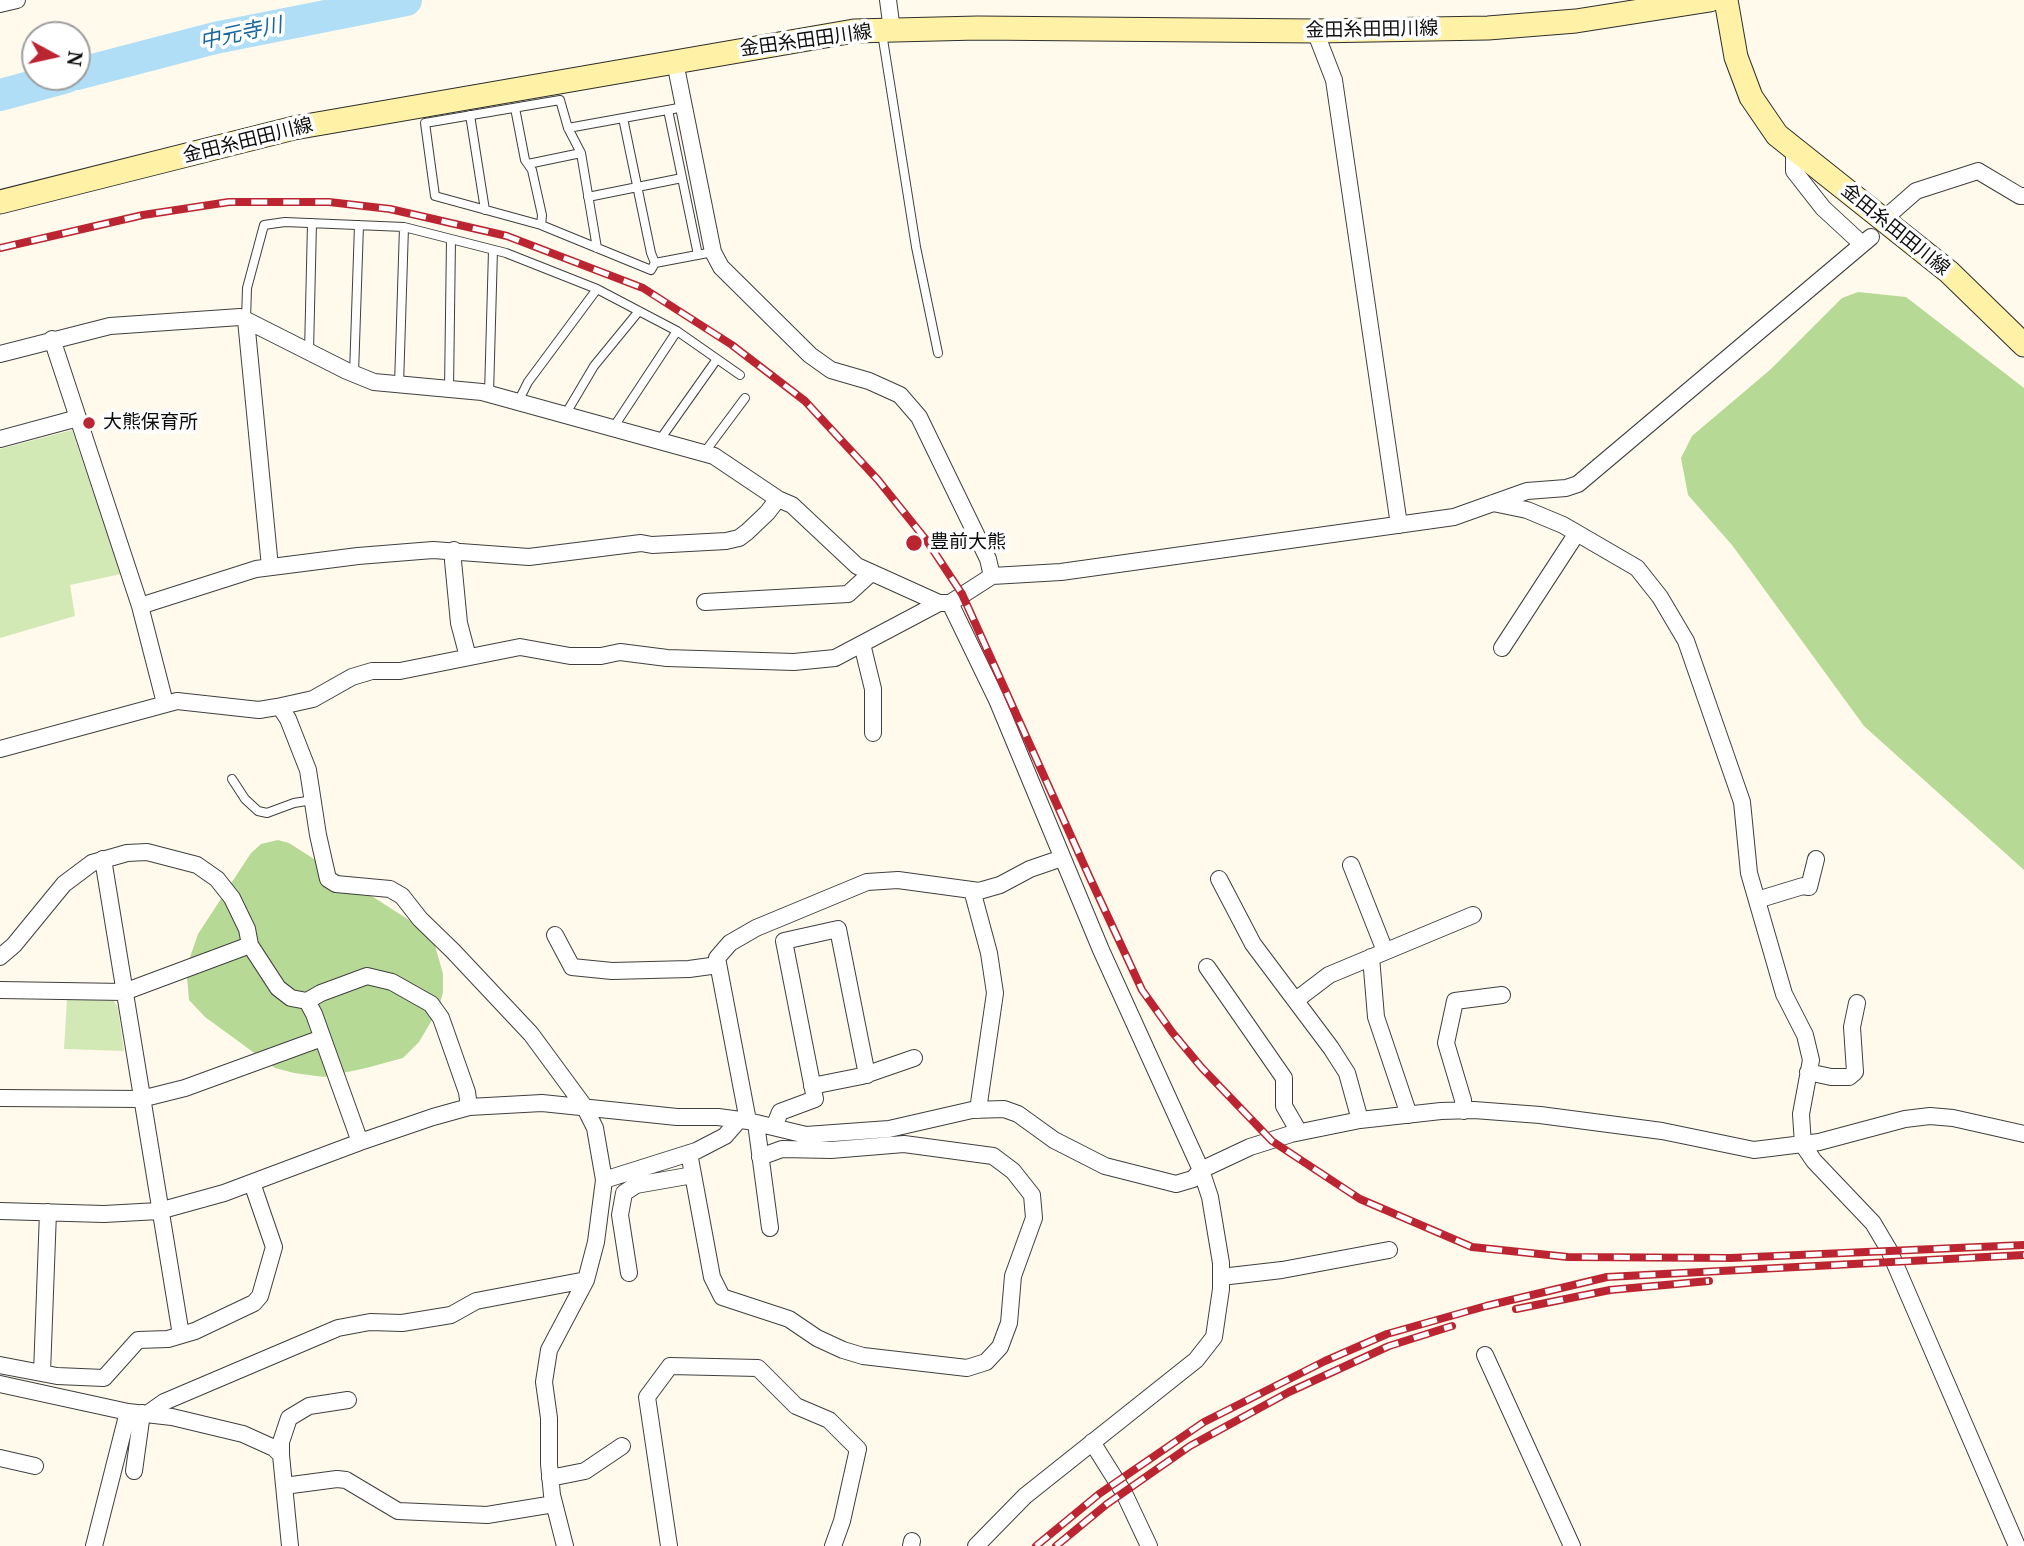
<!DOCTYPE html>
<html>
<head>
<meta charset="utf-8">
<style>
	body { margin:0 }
	#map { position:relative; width:2024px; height:1546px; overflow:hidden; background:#fffaeb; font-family:"Noto Serif",serif }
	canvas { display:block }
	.north { position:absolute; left:21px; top:21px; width:70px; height:70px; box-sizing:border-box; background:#fff; border:2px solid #9e9e9e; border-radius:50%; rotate:98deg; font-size:19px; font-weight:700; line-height:28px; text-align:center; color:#0c0c0c }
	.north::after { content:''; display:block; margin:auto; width:24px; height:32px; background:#bb2532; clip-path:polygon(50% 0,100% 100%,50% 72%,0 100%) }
</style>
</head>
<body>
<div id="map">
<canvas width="2024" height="1546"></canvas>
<div class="north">N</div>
</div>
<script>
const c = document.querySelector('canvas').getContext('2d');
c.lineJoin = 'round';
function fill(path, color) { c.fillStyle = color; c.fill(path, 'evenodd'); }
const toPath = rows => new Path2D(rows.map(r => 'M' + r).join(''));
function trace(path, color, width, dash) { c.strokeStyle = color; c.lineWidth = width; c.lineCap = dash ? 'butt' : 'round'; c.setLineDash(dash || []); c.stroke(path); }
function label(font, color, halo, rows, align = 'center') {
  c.font = font + ' "Noto Serif","Noto Sans JP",serif'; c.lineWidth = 7; c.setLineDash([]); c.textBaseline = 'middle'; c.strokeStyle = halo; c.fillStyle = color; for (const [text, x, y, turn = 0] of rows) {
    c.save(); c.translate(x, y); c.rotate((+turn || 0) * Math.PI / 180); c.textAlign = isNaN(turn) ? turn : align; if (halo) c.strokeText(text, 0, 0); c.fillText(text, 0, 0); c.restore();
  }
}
fill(toPath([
	[72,430,121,574,70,585,75,616,0,638,0,449],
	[67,999,114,1001,118,1008,124,1051,64,1049]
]), '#d2e9b5');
fill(toPath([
	[1858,292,1906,297,2024,388,2024,870,1864,726,1732,545,1688,495,1681,458,1692,436,1771,369,1842,298],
	[278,840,289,843,423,929,434,942,443,974,443,992,439,1008,419,1042,403,1058,366,1068,324,1077,294,1073,275,1068,205,1017,189,1000,187,977,189,960,198,934,251,853,261,844]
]), '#b6d995');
trace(toPath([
	[77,74,215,38,406,0],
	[0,95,67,77]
]), '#b0def6', 32);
const service = toPath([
	[882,33,916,247,938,353],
	[515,108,525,160,532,170,542,215,541,225],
	[668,110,698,255],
	[470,115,485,210],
	[623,118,651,253,655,263],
	[568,128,684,107],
	[528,164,581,153],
	[588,197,682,178],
	[597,248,581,153,568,128,560,100,425,123,435,196,541,225,651,270,655,263,713,252],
	[246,320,247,288,264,225,285,222,404,227,506,253,597,289,677,331,740,375],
	[309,352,312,223],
	[354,374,359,225],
	[399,385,404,227],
	[449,390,451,239],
	[489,394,493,250],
	[518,402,528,382,597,289],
	[565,415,594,366,639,311],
	[613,428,677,331],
	[659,441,717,359],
	[704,453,745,398],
	[232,779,245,799,258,811,267,813,294,803,313,800]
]);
const minor = toPath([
	[888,0,892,30],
	[0,4,17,0],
	[1315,31,1334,80,1399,525],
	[675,62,713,252,721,267,810,355,831,370,869,381,900,395,919,417,988,559,992,576],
	[1794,149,1794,171,1823,208,1862,244],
	[1892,212,1916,191,1978,171,2020,196,2024,196],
	[246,320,270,567],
	[52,339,140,606,165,703],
	[0,354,110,326,240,317,347,371,374,382,482,392,714,456,778,499,792,505,857,566,939,603,950,603,992,576,1061,572,1454,517,1527,491,1566,488,1578,484,1871,237],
	[0,439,78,418],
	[1493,503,1527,510,1563,525,1637,568,1660,597,1686,641,1742,802,1749,873,1784,994,1805,1035,1811,1060,1801,1114,1803,1145,1814,1161,1873,1223,1889,1250,2017,1546],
	[454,550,453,561,459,623,468,657],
	[705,602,848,594,871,573],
	[950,603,997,700,1101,950,1201,1170,1210,1197,1221,1263,1221,1289,1214,1337,1196,1360,1025,1496,976,1546],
	[140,606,256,569,358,556,433,550,529,557,641,543,652,545,726,541,739,538,747,532,767,513,778,499],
	[862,644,873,689,873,733],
	[1502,648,1577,533],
	[280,707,288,719,308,770,318,835,328,879,336,884,390,889,402,896,420,919,453,951,531,1034,584,1106,595,1128,604,1180,596,1242,586,1280,549,1350,544,1382,549,1418,549,1464,552,1495,565,1546],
	[0,749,177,701,259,710,277,707,313,699,352,677,372,671,400,671,520,647,570,656,601,656,620,652,667,658,794,662,835,658,939,603],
	[103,859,181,1335],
	[1351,865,1385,951],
	[1219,879,1253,944,1331,1048,1347,1073,1360,1120],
	[972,890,989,953,995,993,978,1110],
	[1757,900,1803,886,1809,887,1816,859],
	[555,935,572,967,612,971,689,969,718,965],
	[0,957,14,945,64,884,92,863,127,853,147,852,197,865,217,879,232,898,247,929,250,945],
	[1371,957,1376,1017,1409,1115],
	[1207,967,1284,1078,1284,1106,1299,1132],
	[0,990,124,992,250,945,278,988,291,998,307,1001,314,1014,360,1142],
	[1296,1000,1329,975,1473,915],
	[307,1001,321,993,367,976,392,982,431,1004,441,1018,467,1092,469,1107],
	[1808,1072,1831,1077,1849,1077,1855,1072,1852,1027,1857,1003],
	[812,1086,862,1076,914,1058],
	[0,1098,141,1099,185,1088,322,1038],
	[1464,1111,1463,1100,1446,1043,1455,1001,1502,995],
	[748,1121,717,958,730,943,756,928,867,882,898,880,979,891,1000,885,1030,869,1062,858],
	[756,1123,770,1228],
	[774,1127,780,1112,815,1099,784,941,838,929,867,1075],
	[689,1153,712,1277,722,1297,789,1319,817,1338,843,1350,863,1356,967,1368,986,1362,1000,1347,1009,1323,1013,1276,1034,1218,1032,1195,1013,1171,993,1156,904,1144,831,1150,782,1149,760,1157],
	[604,1180,696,1151,725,1136,738,1121],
	[0,1211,104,1214,159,1211,224,1193,360,1142,433,1117,469,1107,542,1103,677,1117,718,1117,748,1121,806,1135,889,1129,972,1110,1004,1109,1018,1114,1054,1140,1105,1166,1176,1184,1193,1179,1201,1170,1250,1147,1291,1134,1360,1120,1441,1111,1474,1110,1540,1115,1662,1131,1754,1150,1819,1142,1905,1119,1930,1116,1953,1118,2024,1134],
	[629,1273,620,1215,624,1193,636,1185,693,1175],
	[1221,1277,1282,1270,1389,1250],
	[1485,1355,1572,1546],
	[0,1365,57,1376,104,1378,138,1340,168,1339,195,1331,254,1303,260,1296,274,1247,252,1183],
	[42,1373,48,1212],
	[0,1384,128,1412,172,1417,243,1434,274,1448,281,1455,290,1546],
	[147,1414,164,1402,338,1328,370,1322,402,1323,451,1315,476,1301,586,1280],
	[1092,1442,1124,1493,1149,1546],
	[281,1455,281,1442,289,1418,309,1406,348,1400],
	[0,1458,35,1466],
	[134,1471,142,1413],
	[550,1478,585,1471,622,1446],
	[284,1486,337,1479,346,1480,398,1511,487,1515,554,1504],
	[94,1546,128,1412],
	[669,1546,647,1397,670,1366,758,1368,796,1406,829,1420,858,1449,842,1521,833,1546],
	[911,1546,912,1541]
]);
const secondary = toPath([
	[1726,0,1736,57,1751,97,1777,135,1949,272,2024,345],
	[0,202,294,128,854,31,978,28,1315,31,1488,28,1576,21,1710,0]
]);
trace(service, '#3f3f3f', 10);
trace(minor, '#3f3f3f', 18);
trace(secondary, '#2e2e2e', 25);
trace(service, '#fff', 8);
trace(minor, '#fff', 16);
trace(secondary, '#fff2a6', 23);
const rail = toPath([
	[0,248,143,215,229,202,329,202,390,209,507,236,643,288,732,345,805,401,878,480,927,541,962,594,1089,876,1142,990,1172,1032,1202,1068,1272,1141,1360,1199,1472,1247,1568,1257,1731,1258,2024,1245],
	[1516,1309,1610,1290,1709,1281],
	[1036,1546,1099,1494,1204,1422,1325,1361,1387,1334,1486,1306,1607,1277,2024,1255],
	[1056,1546,1107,1504,1190,1446,1289,1392,1389,1346,1452,1326]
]);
trace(rail, '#bb2532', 8);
trace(rail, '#fff', 5, [16]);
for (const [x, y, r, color] of [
	[89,423,7,"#bb2532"],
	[914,543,9,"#bb2532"]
]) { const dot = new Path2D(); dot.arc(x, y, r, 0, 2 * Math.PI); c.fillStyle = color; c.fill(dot); trace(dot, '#fff', 2.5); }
label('19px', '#0c0c0c', '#fff', [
	["金田糸田田川線",1372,30,-1],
	["金田糸田田川線",806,41,-8],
	["金田糸田田川線",248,141,-14],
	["金田糸田田川線",1895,230,39]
]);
label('19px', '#0c0c0c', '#fff', [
	["大熊保育所",103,423],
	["豊前大熊",930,543]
], 'left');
label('italic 21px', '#16679d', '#fff', [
	["中元寺川",241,34,-12]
]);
</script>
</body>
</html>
